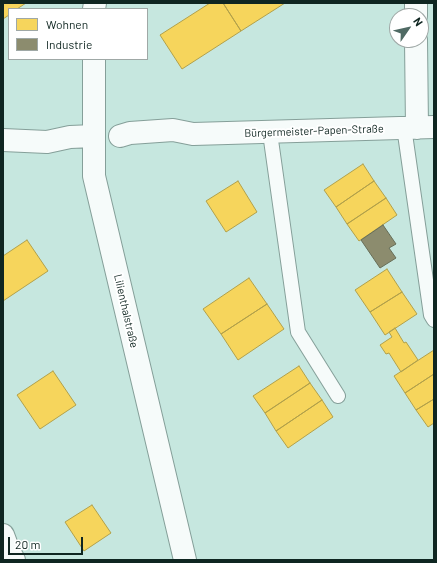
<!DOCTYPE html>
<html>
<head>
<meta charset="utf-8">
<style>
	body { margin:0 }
	#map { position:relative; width:437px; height:563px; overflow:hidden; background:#c6e7df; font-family:Barlow,sans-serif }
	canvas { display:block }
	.frame { position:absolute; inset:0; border:4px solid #0f2621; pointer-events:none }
	.legend { position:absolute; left:8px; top:8px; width:140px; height:52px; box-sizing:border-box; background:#fff; border:1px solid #9fa8a6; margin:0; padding:5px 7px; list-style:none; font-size:12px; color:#0f2621 }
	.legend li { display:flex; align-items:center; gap:8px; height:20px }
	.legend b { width:20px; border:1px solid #9fa8a6 }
	.north { position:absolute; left:389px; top:8px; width:40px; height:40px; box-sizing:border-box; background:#fff; border:1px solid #9fa8a6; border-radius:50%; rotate:56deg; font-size:11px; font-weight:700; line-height:16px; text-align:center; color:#0f2621 }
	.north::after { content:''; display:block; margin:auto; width:14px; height:18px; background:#4f6a64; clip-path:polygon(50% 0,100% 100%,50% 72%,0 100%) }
	.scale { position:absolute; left:8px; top:537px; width:75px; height:18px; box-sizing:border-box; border:2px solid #0f2621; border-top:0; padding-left:5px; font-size:12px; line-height:14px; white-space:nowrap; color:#0f2621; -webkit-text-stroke:3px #fff; paint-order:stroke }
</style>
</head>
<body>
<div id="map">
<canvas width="437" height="563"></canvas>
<div class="frame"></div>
<ul class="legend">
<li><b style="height:11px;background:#f6d55c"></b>Wohnen</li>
<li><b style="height:11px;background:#8c8c6e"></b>Industrie</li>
</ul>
<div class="north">N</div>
<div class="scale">20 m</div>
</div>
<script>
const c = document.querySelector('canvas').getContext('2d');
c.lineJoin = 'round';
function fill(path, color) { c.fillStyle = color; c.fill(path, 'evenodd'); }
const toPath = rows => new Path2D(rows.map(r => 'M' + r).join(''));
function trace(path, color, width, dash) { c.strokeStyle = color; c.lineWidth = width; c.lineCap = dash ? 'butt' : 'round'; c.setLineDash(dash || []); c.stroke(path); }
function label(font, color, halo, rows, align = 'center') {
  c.font = font + ' Barlow,sans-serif'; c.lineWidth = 4; c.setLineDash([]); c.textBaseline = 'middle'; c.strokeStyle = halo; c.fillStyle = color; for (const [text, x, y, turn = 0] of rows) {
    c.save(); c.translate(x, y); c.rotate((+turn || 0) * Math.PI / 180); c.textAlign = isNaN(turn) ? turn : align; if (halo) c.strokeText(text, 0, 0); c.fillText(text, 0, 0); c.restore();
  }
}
const homes = toPath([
	[3,3,26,3,17,9,9,9,9,15,3,19,3,3],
	[210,3,223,3,241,31,182,69,160,35,210,3],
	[223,3,285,3,241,31,223,3],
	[363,164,374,181,336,207,324,190,363,164],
	[238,181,257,212,226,232,206,201,238,181],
	[374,181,386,198,347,224,336,207,374,181],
	[386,198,397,215,359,241,347,224,386,198],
	[27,240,48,271,3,301,3,256,27,240],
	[387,269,402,292,370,312,355,290,387,269],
	[249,278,267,304,221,334,203,309,249,278],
	[402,292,417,314,385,335,370,312,402,292],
	[267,304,284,329,238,360,221,334,267,304],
	[395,328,404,343,406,342,418,360,401,372,389,353,386,354,380,345,392,337,389,332,395,328],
	[434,350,434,374,405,393,394,376,434,350],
	[299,366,310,383,265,413,253,396,299,366],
	[53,371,76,405,40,429,17,395,53,371],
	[434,374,434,399,416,410,405,393,434,374],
	[310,383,322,400,276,431,265,413,310,383],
	[434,399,434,423,428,427,416,410,434,399],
	[322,400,333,417,288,448,276,431,322,400],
	[92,505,111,533,84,551,65,522,92,505]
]);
fill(homes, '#f6d55c');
trace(homes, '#b1a04a', 1);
const industry = toPath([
	[383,225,396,244,389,248,396,258,380,268,361,240,383,225]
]);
fill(industry, '#8c8c6e');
trace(industry, '#666d57', 1);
const lane = toPath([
	[404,127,431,315,434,320],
	[270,133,298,332,338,396]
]);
const street = toPath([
	[416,3,416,16],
	[416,40,417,128],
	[120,136,130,133,173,130,193,134,434,127],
	[3,535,9,551,14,560]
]);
const secondary = toPath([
	[94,9,95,3],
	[94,59,94,176,185,560],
	[3,140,47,142,70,137,94,136]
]);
trace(lane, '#859f99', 16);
trace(street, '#859f99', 24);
trace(secondary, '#859f99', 24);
trace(lane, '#f6fbfa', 14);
trace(street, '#f6fbfa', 22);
trace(secondary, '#f6fbfa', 22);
label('11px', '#0f2621', '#fff', [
	["Bürgermeister-Papen-Straße",314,131,-2],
	["Lilienthalstraße",126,311,77]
]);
</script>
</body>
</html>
